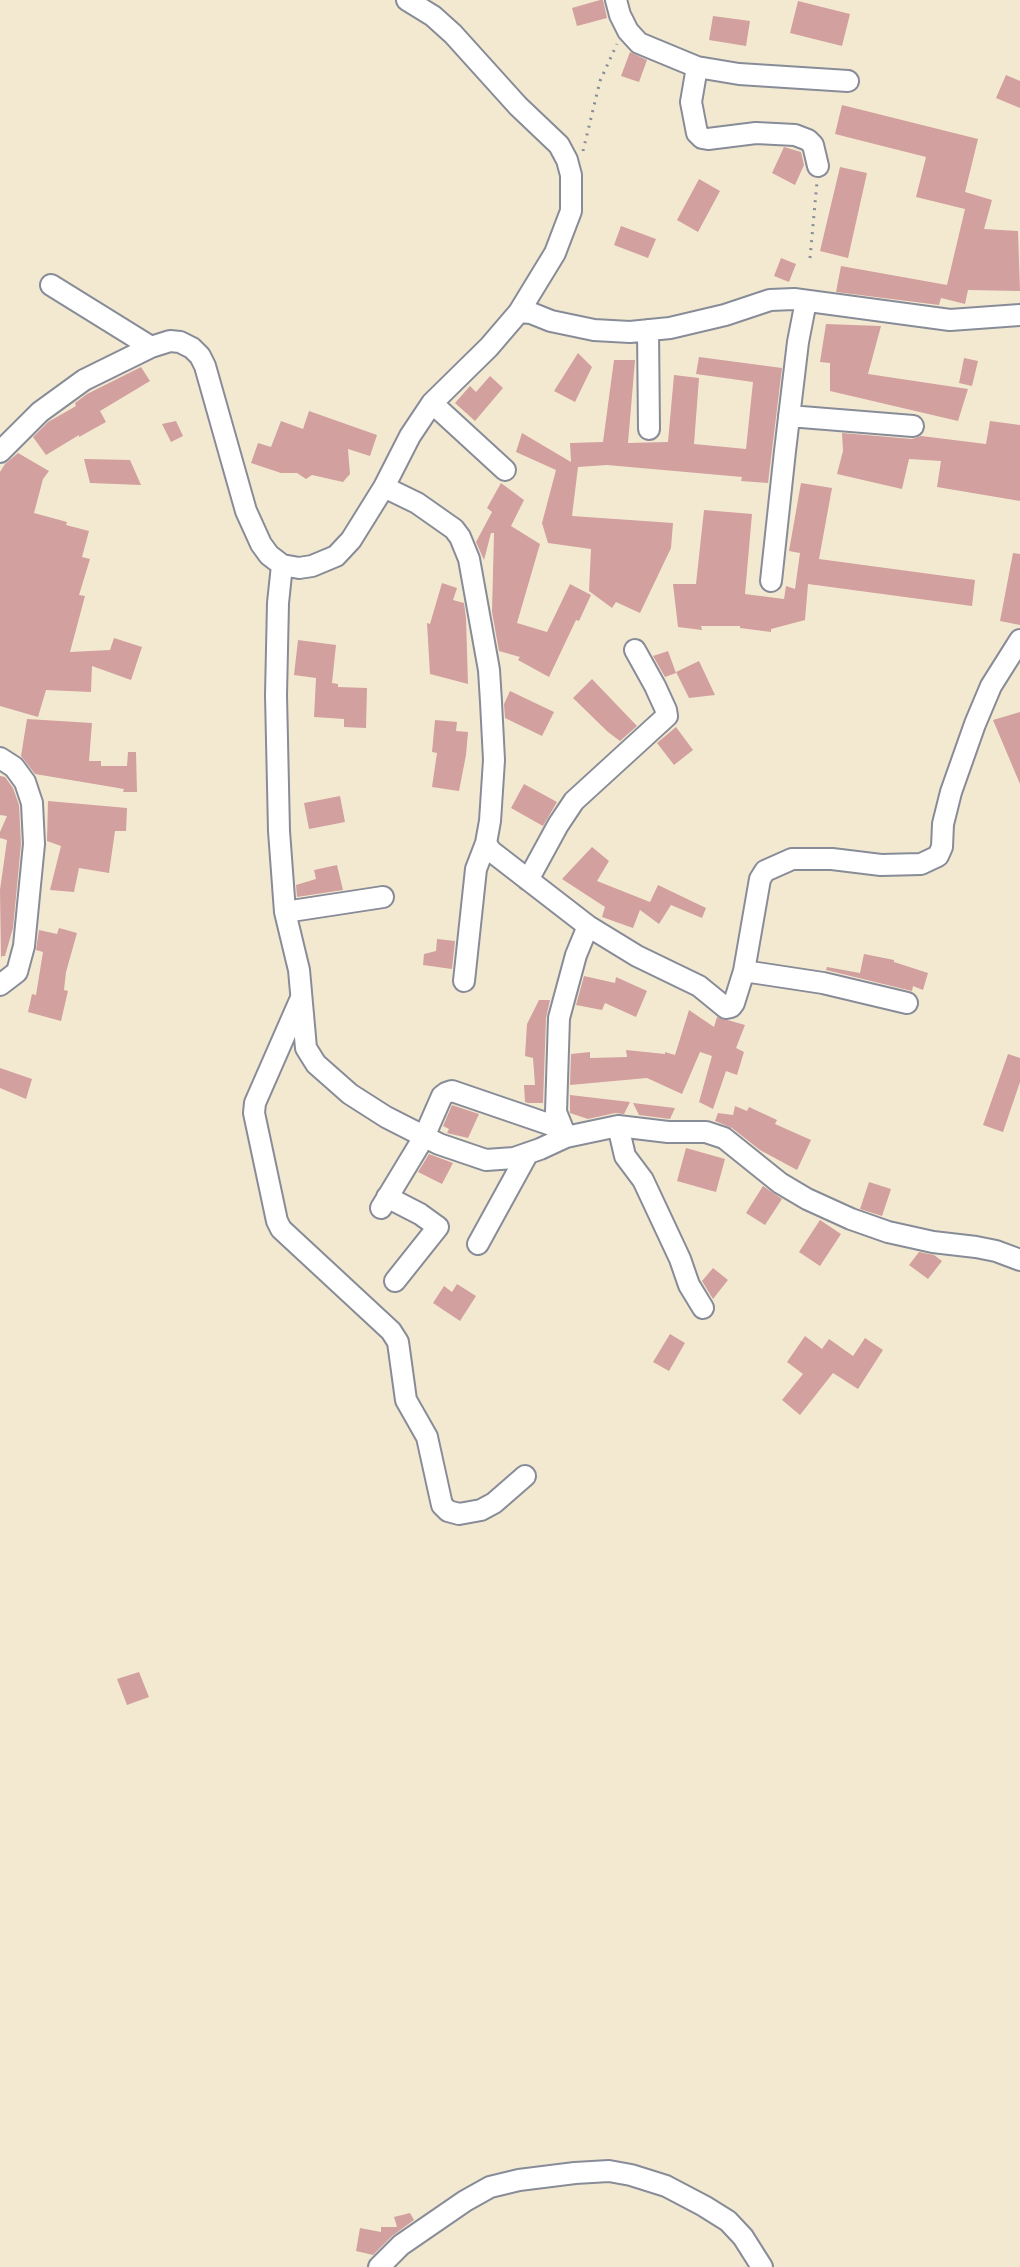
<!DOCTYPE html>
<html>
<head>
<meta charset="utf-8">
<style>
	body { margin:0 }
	canvas { display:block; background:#f3e9d1 }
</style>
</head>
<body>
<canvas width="1020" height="2267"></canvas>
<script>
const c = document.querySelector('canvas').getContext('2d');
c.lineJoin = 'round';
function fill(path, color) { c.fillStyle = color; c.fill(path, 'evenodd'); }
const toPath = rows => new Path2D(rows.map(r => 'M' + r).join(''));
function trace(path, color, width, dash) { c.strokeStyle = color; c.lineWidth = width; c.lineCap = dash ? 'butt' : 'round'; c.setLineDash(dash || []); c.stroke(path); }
fill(toPath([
	[600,0,603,0,607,18,577,26,572,8],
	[798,1,850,14,842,46,790,33],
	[713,16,750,21,746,46,709,40],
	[630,52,647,60,639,82,621,76],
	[1006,75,1020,81,1020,108,996,98],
	[842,105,978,139,965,192,992,200,984,229,1018,231,1020,291,968,290,965,304,941,298,939,305,836,292,841,266,947,285,965,209,916,197,926,157,835,134],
	[784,147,801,152,804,165,795,185,772,173],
	[840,167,867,173,848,258,820,251],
	[699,179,720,191,698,232,677,220],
	[621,226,656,239,648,258,614,245],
	[781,258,796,264,789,282,774,276],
	[826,324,881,326,868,374,968,389,958,421,830,391,830,363,820,362],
	[578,353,592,367,575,402,554,391],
	[699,357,782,368,768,483,741,481,742,477,607,465,578,467,572,516,673,523,671,548,640,613,616,602,612,608,589,591,591,549,548,543,542,523,556,470,516,452,522,433,571,462,570,443,603,442,614,360,635,360,628,443,668,442,674,375,699,378,694,444,746,449,753,382,696,374],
	[964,358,978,361,972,386,959,383],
	[141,367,150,381,100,411,106,422,79,437,79,435,46,455,33,437,48,422,76,406,75,403,87,394],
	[490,376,503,388,475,421,455,403,470,386,476,392],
	[309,411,377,435,370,456,348,449,350,474,343,482,312,475,306,479,297,473,281,473,251,463,258,443,271,447,281,421,303,429],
	[176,421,183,436,171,442,162,424],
	[990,421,1020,425,1020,501,937,487,941,461,909,459,902,489,837,474,843,451,842,433,912,439,921,436,986,444],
	[18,453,49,471,43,479,34,513,67,522,66,525,89,531,82,557,90,559,79,595,85,596,70,652,110,650,114,638,142,647,131,680,92,666,91,692,46,690,38,717,0,706,0,472,5,464],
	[84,459,130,460,141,485,90,483],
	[501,483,524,500,511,526,540,544,517,623,547,632,570,584,591,595,579,621,576,620,549,677,518,660,520,657,499,651,492,612,494,533,491,533,484,560,476,542,492,512,487,508],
	[801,483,832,488,819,559,975,580,972,606,808,584,805,620,771,629,771,632,740,628,740,626,701,626,702,630,678,627,673,584,696,584,704,510,752,514,745,594,784,599,786,586,795,589,800,553,789,551],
	[1013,553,1020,554,1020,625,1000,621],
	[442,583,457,588,453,600,464,603,466,618,468,684,430,674,427,623,430,624],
	[298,640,336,645,332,683,338,684,338,687,367,688,366,728,344,727,344,719,314,717,316,678,294,675],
	[668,651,676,673,665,677,653,656],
	[699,661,715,695,689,698,676,672],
	[592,679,637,726,620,741,608,732,573,698],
	[510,691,554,712,542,736,505,718,504,704],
	[1020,712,1020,784,993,720],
	[27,719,92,723,89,761,101,761,101,766,127,766,128,752,136,752,137,792,123,792,124,789,35,774,21,756],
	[435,720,457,722,456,731,468,732,466,755,459,791,432,787,437,753,432,752],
	[676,727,693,750,674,765,657,743],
	[0,776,5,777,13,788,19,805,21,844,13,928,5,956,2,956,1,958,0,890,7,840,0,838,0,832,7,816,0,815],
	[524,784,557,802,543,826,511,808],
	[340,796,345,822,309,829,304,803],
	[48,801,127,808,126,831,115,831,109,873,79,868,74,892,50,890,61,846,47,841],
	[592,847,609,861,597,881,650,902,658,885,706,908,702,918,671,905,659,924,640,910,633,928,602,917,605,907,562,879],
	[337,865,343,890,297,897,296,885,316,879,314,870],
	[59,928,77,933,66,972,64,990,68,991,61,1021,28,1012,32,994,36,995,43,952,36,950,39,930,57,934],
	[437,939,455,941,452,969,423,965,424,954,436,951],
	[864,954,894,960,894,962,928,973,923,990,913,986,912,991,826,970,827,967,860,973],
	[584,976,615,983,616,977,647,991,636,1017,605,1003,602,1010,576,1005],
	[539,1000,550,1000,546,1018,543,1103,528,1103,525,1102,524,1085,535,1085,533,1058,525,1056,527,1024],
	[689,1010,714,1027,717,1017,745,1025,736,1048,744,1052,737,1075,726,1071,713,1109,699,1102,712,1056,700,1052,682,1094,647,1078,570,1085,571,1054,590,1052,590,1058,627,1057,626,1050,665,1054,665,1052,675,1055],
	[1008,1054,1020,1058,1020,1082,1003,1132,983,1125],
	[0,1068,32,1079,26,1099,0,1088],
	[570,1095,630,1102,624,1114,615,1113,588,1119,570,1113],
	[633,1103,675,1108,670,1119,639,1115],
	[452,1105,479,1114,468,1138,447,1133,449,1129,443,1126],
	[735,1106,747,1111,749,1107,777,1120,775,1124,811,1140,797,1170,760,1150,732,1128,715,1121,718,1113,733,1115],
	[686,1148,725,1159,716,1192,677,1181],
	[429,1154,453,1163,442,1184,418,1172],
	[869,1182,891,1189,882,1216,860,1209],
	[763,1186,782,1199,765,1225,746,1213],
	[820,1220,841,1234,820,1266,799,1252],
	[919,1252,934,1255,942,1261,928,1279,909,1265],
	[713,1268,728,1280,713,1299,702,1281],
	[457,1284,476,1296,460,1321,433,1303,444,1286,452,1292],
	[670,1334,685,1343,669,1371,653,1362],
	[805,1336,822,1349,829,1339,853,1356,865,1338,883,1350,858,1389,833,1373,800,1415,782,1400,803,1374,787,1362],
	[139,1672,149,1697,127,1705,117,1679],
	[410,2213,414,2220,392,2236,373,2255,356,2251,360,2228,381,2232,381,2227,397,2227,394,2217]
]), '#d2a09e');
const minor = toPath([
	[616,0,620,15,628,31,639,43,697,67,739,74,848,81],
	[697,67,691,102,697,133,702,138,708,139,756,133,795,135,808,140,813,145,818,166],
	[51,285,151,347],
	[519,312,531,313,551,321,594,330,630,332,670,328,725,315,770,300,794,299,950,320,1020,315],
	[648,330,649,429],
	[432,403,505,470],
	[789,416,913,426],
	[0,452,40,412,84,380,151,347,170,341,180,342,192,348,200,356,205,366,246,511,261,544,269,555,282,565,299,568,312,566,336,556,351,540,384,487,410,436,432,403,489,347,519,312,555,253,571,211,571,175,567,160,559,145,518,106,453,34,433,16,407,0],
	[384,487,417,503,454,529,460,537,469,559,489,670,491,702,494,760,490,821,486,843,491,851,588,926,637,956,699,986,726,1008,731,1007,734,1003,744,971],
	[282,565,278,603,276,695,279,831,285,912,299,970,306,1048,316,1064,350,1094,386,1117,439,1144,486,1160,514,1158,540,1149,566,1137,618,1126,668,1132,706,1132,724,1138,780,1183,807,1199,851,1219,888,1232,933,1242,976,1247,996,1251,1020,1260],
	[771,581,785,451,798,342,806,301],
	[0,758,14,767,25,782,32,803,34,844,24,946,17,972,0,985],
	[528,880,558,825,574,801,667,716,666,710,655,686,635,650],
	[285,912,383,897],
	[464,981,476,869,486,843],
	[301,998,255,1103,254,1113,277,1221,281,1229,391,1331,398,1342,406,1400,427,1437,440,1496,442,1505,448,1511,459,1514,481,1510,494,1503,525,1476],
	[907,1003,823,983,744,971,760,879,765,871,792,859,832,859,881,865,921,864,938,856,942,847,943,824,951,792,975,724,991,686,1020,640],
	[618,1126,625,1156,643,1180,680,1259,689,1285,703,1308],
	[566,1137,556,1112,559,1018,576,955,588,926],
	[387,1197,420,1214,438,1227,395,1281],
	[381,1208,424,1137,442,1096,446,1093,452,1091,563,1129],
	[478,1244,528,1153],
	[379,2267,401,2245,465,2201,490,2187,519,2180,575,2173,609,2171,631,2175,666,2186,704,2206,728,2221,743,2237,762,2267]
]);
trace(minor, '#878c98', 24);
trace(toPath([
	[583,151,600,81,617,44],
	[810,258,817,182]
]), '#878c98', 3, [2, 6]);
trace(minor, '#fff', 20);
</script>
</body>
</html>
